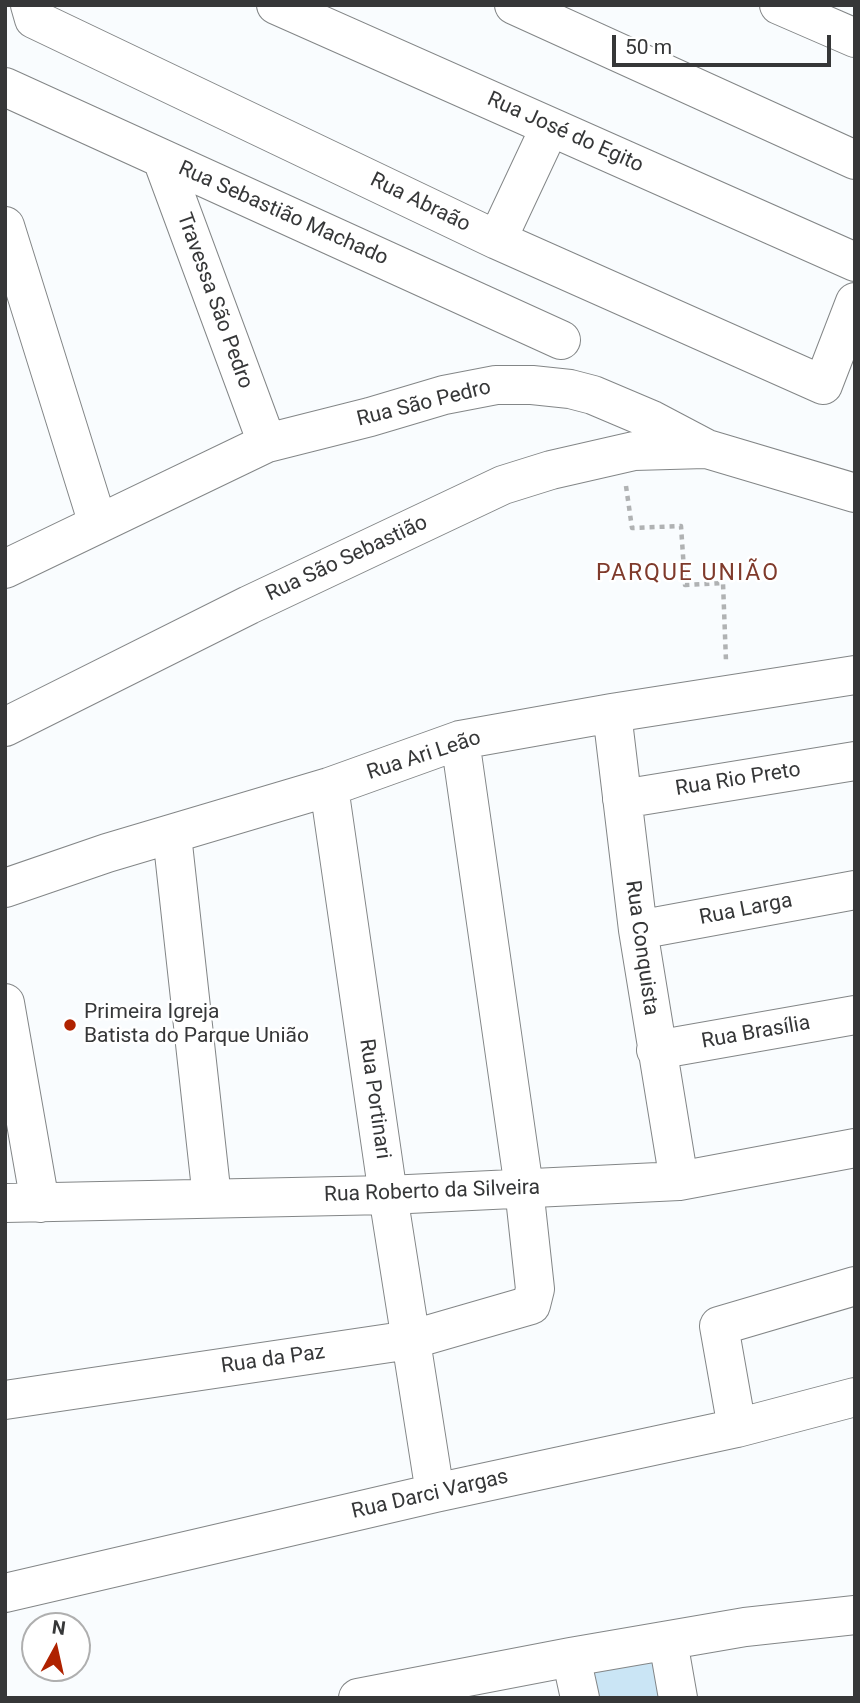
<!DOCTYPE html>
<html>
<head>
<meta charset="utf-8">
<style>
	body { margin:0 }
	#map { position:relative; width:860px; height:1703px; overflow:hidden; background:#f9fcfe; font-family:Roboto,sans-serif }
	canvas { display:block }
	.frame { position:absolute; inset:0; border:7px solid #363738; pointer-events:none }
	.north { position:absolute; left:21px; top:1612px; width:70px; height:70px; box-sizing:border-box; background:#fff; border:2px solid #afafaf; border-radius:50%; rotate:8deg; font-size:19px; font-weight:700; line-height:28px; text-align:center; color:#363738 }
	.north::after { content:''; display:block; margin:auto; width:24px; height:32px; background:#af2200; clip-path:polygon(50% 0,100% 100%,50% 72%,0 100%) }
	.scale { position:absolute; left:612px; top:35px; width:219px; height:32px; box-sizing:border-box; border:4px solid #363738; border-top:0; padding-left:9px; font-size:21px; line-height:24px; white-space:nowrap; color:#363738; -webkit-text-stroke:5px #fff; paint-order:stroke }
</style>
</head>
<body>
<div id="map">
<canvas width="860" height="1703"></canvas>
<div class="frame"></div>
<div class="north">N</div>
<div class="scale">50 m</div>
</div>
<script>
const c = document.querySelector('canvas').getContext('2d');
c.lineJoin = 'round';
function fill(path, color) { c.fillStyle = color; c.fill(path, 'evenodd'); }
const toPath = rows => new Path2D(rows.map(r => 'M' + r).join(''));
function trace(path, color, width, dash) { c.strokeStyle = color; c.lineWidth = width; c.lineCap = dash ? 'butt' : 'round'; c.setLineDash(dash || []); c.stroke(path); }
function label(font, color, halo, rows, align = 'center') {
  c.font = font + ' Roboto,sans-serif'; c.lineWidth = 5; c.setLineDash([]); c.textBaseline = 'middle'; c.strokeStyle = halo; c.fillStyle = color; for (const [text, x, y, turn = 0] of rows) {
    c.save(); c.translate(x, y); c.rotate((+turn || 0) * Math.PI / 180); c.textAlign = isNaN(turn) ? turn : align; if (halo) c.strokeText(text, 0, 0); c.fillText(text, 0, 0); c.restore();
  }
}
fill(toPath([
	[667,1658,673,1698,588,1698,584,1671]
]), '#cae5f5');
const minor = toPath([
	[30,5,34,19,497,240,823,385,855,302],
	[276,5,855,262],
	[514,5,855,160],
	[779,5,855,38],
	[5,87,561,340],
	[162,159,267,443],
	[5,226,98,524],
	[497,240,550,127],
	[5,569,267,443,370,417,444,395,496,385,532,385,570,389,593,395,652,420,707,449,855,493],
	[612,713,638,930,679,1181],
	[5,727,249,605,503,485,551,470,634,451,705,449],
	[329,787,388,1195,435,1493],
	[622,799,855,761],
	[172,835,212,1198],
	[5,888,107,853,329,787,460,740,612,713,855,675],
	[638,930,855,890],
	[5,1003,40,1203],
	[656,1050,855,1015],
	[5,1203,388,1195,679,1181,855,1148],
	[5,1400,410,1340,531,1305,535,1289,524,1188,460,740],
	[737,1428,719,1326,855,1286],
	[5,1593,435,1493,737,1428,855,1397],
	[668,1641,678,1698],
	[571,1657,580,1698],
	[358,1698,571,1657,745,1627,855,1615]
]);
trace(minor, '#838687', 40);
trace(toPath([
	[626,486,632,528,681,526,685,585,723,583,726,661]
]), '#b0b2b3', 4.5, [5, 5]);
trace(minor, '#fff', 38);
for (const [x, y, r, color] of [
	[70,1025,7,"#af2200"]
]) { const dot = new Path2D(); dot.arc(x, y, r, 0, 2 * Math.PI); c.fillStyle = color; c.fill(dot); trace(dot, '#fff', 2.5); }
label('21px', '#363738', '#fff', [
	["Rua José do Egito",565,133,24],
	["Rua Abraão",420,203,26],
	["Rua Sebastião Machado",283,214,24],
	["Travessa São Pedro",214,301,70],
	["Rua São Pedro",424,404,-14],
	["Rua São Sebastião",347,559,-25],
	["Rua Ari Leão",424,756,-18],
	["Rua Rio Preto",738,780,-9],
	["Rua Larga",746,910,-11],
	["Rua Conquista",641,948,82],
	["Rua Brasília",756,1033,-10],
	["Rua Portinari",374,1099,82],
	["Rua Roberto da Silveira",432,1192,-2],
	["Rua da Paz",273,1360,-8],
	["Rua Darci Vargas",430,1495,-13]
]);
label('21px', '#363738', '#fff', [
	["Primeira Igreja",84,1013],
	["Batista do Parque União",84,1037]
], 'left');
c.letterSpacing = '2px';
label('23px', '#7f3a2b', '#fff', [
	["PARQUE UNIÃO",688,574]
]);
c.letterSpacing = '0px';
</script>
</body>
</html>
